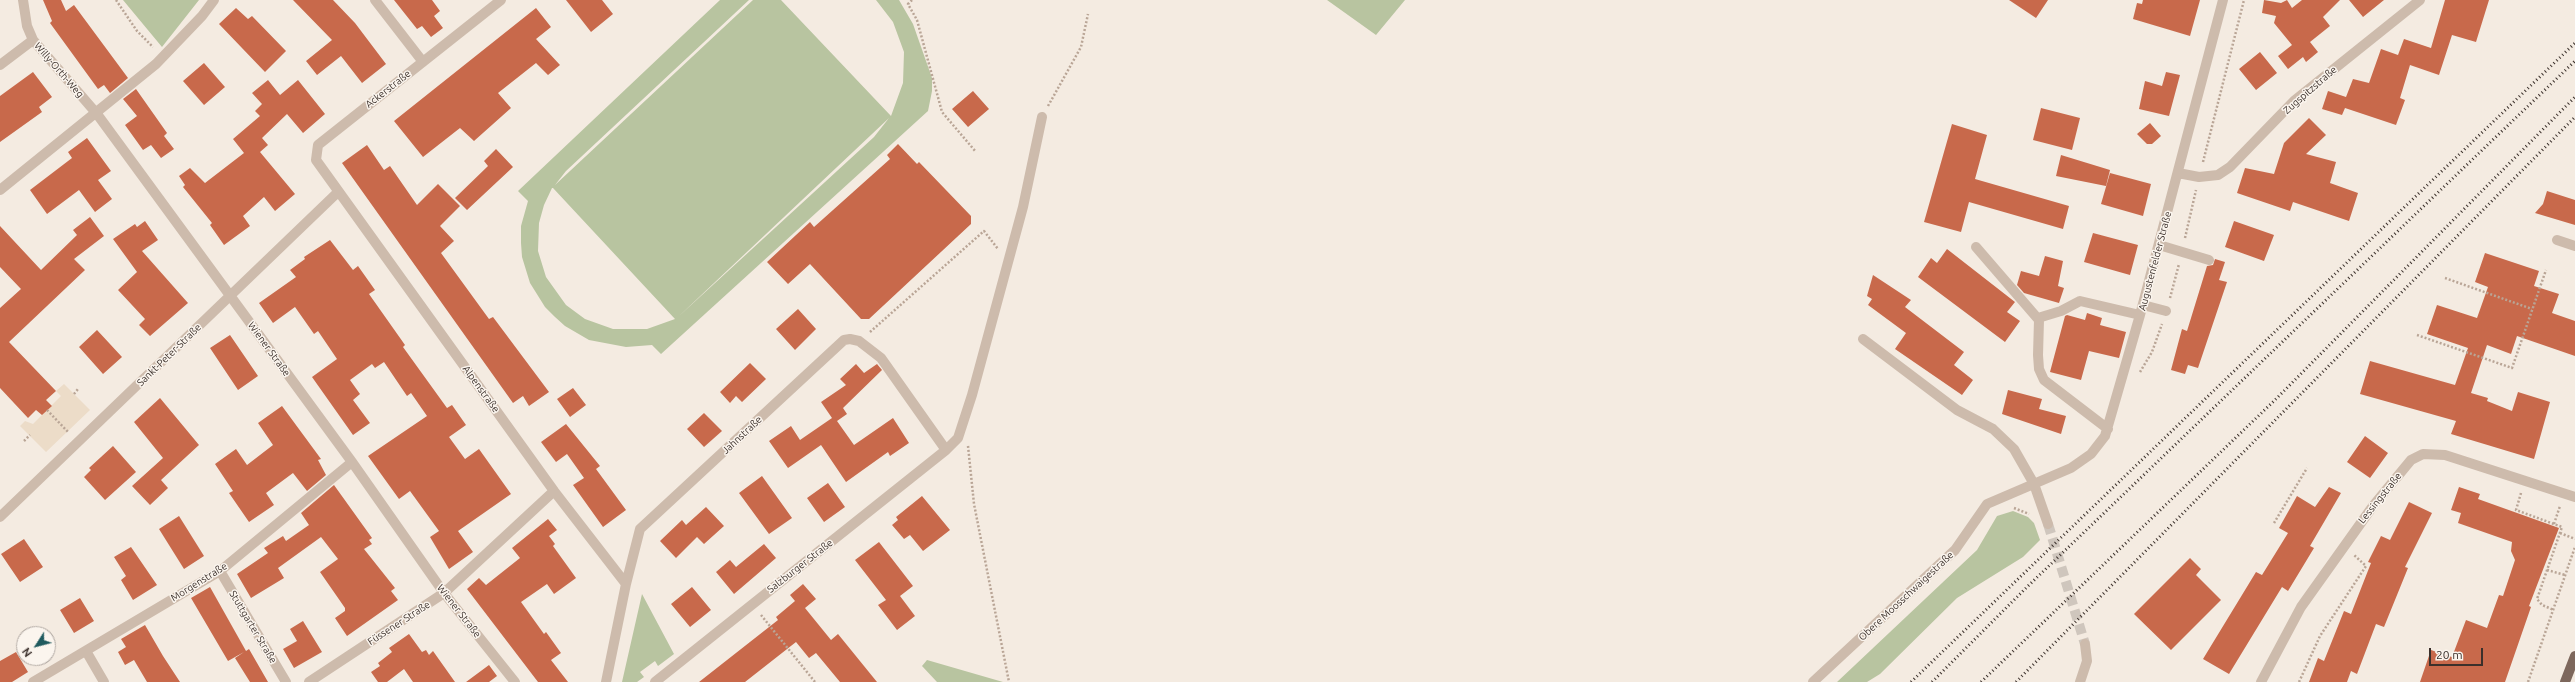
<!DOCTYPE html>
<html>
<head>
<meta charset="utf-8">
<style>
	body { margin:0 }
	#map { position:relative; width:2575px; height:682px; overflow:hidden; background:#f4ebe1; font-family:Ubuntu,sans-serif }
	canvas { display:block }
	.north { position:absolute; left:16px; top:626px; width:40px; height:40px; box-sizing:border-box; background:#fbf5ee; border:1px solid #aea6a0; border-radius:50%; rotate:234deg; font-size:11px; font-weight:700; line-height:16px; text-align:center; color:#3b302b }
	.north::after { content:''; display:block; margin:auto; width:14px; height:18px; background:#1f5a5e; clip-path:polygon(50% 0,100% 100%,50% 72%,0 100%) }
	.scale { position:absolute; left:2429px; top:648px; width:54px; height:18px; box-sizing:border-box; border:2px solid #3b302b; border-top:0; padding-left:5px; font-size:12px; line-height:14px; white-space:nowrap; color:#3b302b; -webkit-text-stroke:3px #fbf5ee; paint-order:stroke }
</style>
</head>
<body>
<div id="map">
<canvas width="2575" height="682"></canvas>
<div class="north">N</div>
<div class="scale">20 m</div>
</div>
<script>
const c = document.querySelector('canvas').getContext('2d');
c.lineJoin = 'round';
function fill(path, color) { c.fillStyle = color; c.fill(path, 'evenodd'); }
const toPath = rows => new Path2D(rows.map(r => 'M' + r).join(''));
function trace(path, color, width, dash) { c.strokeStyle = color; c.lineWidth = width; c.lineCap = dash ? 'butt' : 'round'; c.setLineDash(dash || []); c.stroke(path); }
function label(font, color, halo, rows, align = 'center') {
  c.font = font + ' Ubuntu,sans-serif'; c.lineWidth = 3; c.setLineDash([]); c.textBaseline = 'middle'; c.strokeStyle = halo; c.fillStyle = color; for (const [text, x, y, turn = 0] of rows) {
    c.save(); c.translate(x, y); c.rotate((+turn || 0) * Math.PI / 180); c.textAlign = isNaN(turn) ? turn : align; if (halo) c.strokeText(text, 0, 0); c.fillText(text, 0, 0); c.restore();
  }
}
fill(toPath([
	[123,0,199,0,162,47],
	[720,0,749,0,566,171,555,185,753,0,781,0,891,116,903,83,904,52,893,22,876,0,899,0,913,24,932,78,932,91,928,111,661,354,652,345,626,347,589,340,565,326,555,317,545,307,530,283,522,257,521,243,521,226,528,201,518,191],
	[889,118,874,137,678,317],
	[552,188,553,188,675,319,647,329,613,329,585,319,566,305,546,277,538,251,539,223,544,205],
	[1327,0,1405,0,1376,35],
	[2013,511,2028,517,2034,523,2040,540,2023,557,1957,598,1880,674,1867,682,1837,682,1977,550,1997,516],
	[642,594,674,654,658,666,655,661,640,672,644,677,637,682,622,682],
	[927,660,1003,682,937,682,922,666]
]), '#b8c4a0');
fill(toPath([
	[64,384,90,410,46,452,20,426,25,421,33,424,61,396,56,391]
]), '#ecdcc8');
fill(toPath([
	[43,0,61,0,66,11,74,5,128,78,110,93,104,85,98,89,50,23,52,21],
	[293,0,333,0,355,23,386,64,362,83,341,56,317,75,306,61,332,40],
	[394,0,432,0,440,11,434,16,443,28,431,37,422,26,417,29],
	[566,0,602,0,613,14,591,32],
	[2009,0,2048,0,2036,18],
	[2143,0,2200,0,2190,36,2133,19,2137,3,2142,4],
	[2264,0,2281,3,2287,0,2292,8,2302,0,2340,0,2323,17,2330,26,2310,42,2318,52,2306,62,2303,57,2288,69,2278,56,2292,45,2274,23,2276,16,2262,13],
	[2349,0,2384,0,2363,17],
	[2445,0,2489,0,2476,42,2452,35,2439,75,2410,65,2400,98,2405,100,2396,125,2345,108,2342,115,2322,109,2328,91,2346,97,2353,79,2369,83,2381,49,2398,55,2404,39,2431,48],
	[236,8,248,19,252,16,286,51,265,72,219,24],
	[536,8,551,27,536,39,560,65,548,75,536,63,498,93,511,108,474,141,460,128,423,157,394,121],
	[2260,52,2277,73,2256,90,2239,69],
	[204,63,225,87,204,105,183,81],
	[33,72,52,97,39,107,42,112,0,142,0,96],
	[2166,72,2180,75,2169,116,2139,109,2145,81,2162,86],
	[268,80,280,95,298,80,325,114,303,133,287,114,262,138,268,145,260,152,295,194,275,211,264,197,243,216,250,226,224,245,210,225,212,223,183,187,185,185,179,176,190,168,205,183,244,153,233,139,260,116,255,111,262,104,252,93],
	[136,89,167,133,164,136,174,149,161,158,151,145,143,150,125,125,137,116,123,99],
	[973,91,989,109,968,127,952,109],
	[2041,108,2080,118,2072,150,2033,140],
	[2309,118,2326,135,2306,154,2336,162,2330,183,2358,193,2349,221,2293,202,2290,211,2237,193,2245,168,2274,174,2284,143],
	[2150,123,2161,136,2152,144,2147,144,2137,134],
	[1952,124,1987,135,1975,179,2069,206,2063,229,1969,202,1961,232,1924,222],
	[87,138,111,171,98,180,112,199,95,212,79,190,47,214,30,190,72,158,68,152],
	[898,144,917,164,919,162,971,216,971,224,869,319,861,319,810,264,788,284,767,262,810,222,814,227,890,159,887,155],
	[367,145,384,170,390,166,417,205,438,184,460,206,440,226,454,241,441,253,489,319,493,317,549,392,529,406,523,396,513,403,342,163],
	[496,149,513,167,467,210,455,198,488,166,484,161],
	[2061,155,2110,170,2106,186,2056,176],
	[2110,173,2151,184,2143,216,2101,204],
	[2547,191,2575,200,2575,225,2535,213,2543,204],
	[90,217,104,236,74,259,85,270,9,342,56,391,46,400,52,406,42,415,36,410,28,418,0,388,0,308,21,289,0,267,0,226,41,270,77,235,73,230],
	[145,221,158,240,142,251,188,303,150,336,139,325,145,319,118,290,137,272,113,239,135,224,137,227],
	[2234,221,2274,235,2264,261,2225,247],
	[2093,233,2138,245,2130,275,2084,262],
	[330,240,353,270,358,266,375,290,369,294,405,345,403,347,447,408,452,405,466,425,449,437,465,459,479,449,511,494,458,531,473,552,449,569,430,537,439,531,410,491,399,499,368,456,427,416,411,393,407,396,384,362,375,368,372,364,350,380,360,394,353,400,370,423,353,435,312,377,337,359,318,331,314,334,295,307,273,323,259,303,296,277,290,270,305,259,304,257],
	[1947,249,2015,302,2007,312,2020,321,2005,342,1918,277,1931,258,1937,263],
	[2485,253,2539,271,2534,286,2559,294,2552,313,2575,321,2575,356,2517,336,2511,354,2487,345,2471,393,2488,398,2487,401,2512,411,2518,392,2550,402,2534,459,2451,434,2456,421,2360,394,2370,361,2455,385,2468,348,2427,334,2437,305,2477,318,2488,287,2475,282],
	[2045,256,2063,261,2058,286,2064,288,2059,303,2024,293,2017,285,2021,271,2039,276],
	[2215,259,2225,262,2219,280,2227,282,2198,368,2188,365,2185,374,2171,370,2182,329,2187,331,2207,266,2213,265],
	[1873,275,1911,300,1905,307,1964,352,1954,365,1973,380,1962,395,1895,349,1906,333,1868,305,1872,299,1867,296],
	[798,309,816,329,795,350,776,329],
	[2087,313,2102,318,2100,325,2126,332,2119,358,2089,351,2081,380,2050,372,2065,316,2067,315,2085,320],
	[97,330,122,357,103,374,79,347],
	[230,335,258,376,238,390,210,348],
	[750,363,766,379,742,402,736,396,730,403,720,392],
	[856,364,864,373,877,364,882,370,843,408,847,414,837,421,854,445,893,418,909,443,890,456,888,452,846,482,821,445,788,468,769,441,791,426,800,440,832,418,821,402,846,385,840,379],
	[573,388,586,405,570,417,557,399],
	[2008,390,2042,399,2039,409,2066,416,2061,434,2002,414],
	[160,398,199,445,161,480,168,488,150,505,132,486,163,458,134,422],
	[282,406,321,459,318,460,326,475,307,491,293,473,266,493,274,505,249,522,229,493,233,491,215,464,236,449,247,465,273,445,258,423],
	[704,413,722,431,704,447,687,429],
	[566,424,600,466,596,469,626,510,603,527,573,485,584,478,567,454,556,462,541,442],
	[2365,436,2388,453,2370,478,2347,462],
	[113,446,136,472,105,500,84,477,91,470,89,468],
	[762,476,792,518,769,534,739,493],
	[828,483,845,507,824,522,807,498],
	[334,485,372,538,369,540,372,544,364,549,395,588,391,591,398,600,347,636,335,618,345,611,345,608,320,572,338,559,321,537,278,568,284,578,251,598,237,574,268,553,264,548,283,536,286,541,309,525,301,513],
	[2329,487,2341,493,2310,546,2314,548,2288,591,2282,587,2229,674,2203,659,2256,572,2262,575,2288,533,2279,528,2297,496,2315,507],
	[2459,487,2480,494,2478,499,2559,528,2529,606,2531,607,2505,682,2420,682,2431,650,2452,657,2466,620,2487,628,2499,595,2503,596,2515,560,2511,551,2512,542,2458,523,2461,513,2451,510],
	[922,496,950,530,923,551,910,535,904,539,892,525,898,520,896,517],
	[2409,502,2432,513,2405,567,2408,568,2384,627,2376,624,2357,674,2351,671,2347,682,2309,682,2318,658,2324,661,2344,611,2351,614,2371,563,2368,562,2381,536,2390,540],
	[706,507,724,526,704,544,697,537,676,558,660,541,682,520,686,525],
	[179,516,204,556,184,569,159,529],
	[548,519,557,530,549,536,555,544,553,546,576,578,554,594,547,584,521,602,544,634,546,632,561,653,551,660,568,682,538,682,467,589,479,578,486,585,520,558,512,548],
	[24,539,43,567,20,582,1,554],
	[879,542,913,586,900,596,915,616,897,630,878,605,886,600,855,560],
	[764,544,776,558,734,594,716,572,730,560,736,567],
	[131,547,157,585,133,600,121,580,126,576,114,557],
	[2190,558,2201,569,2196,575,2221,600,2171,650,2134,614],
	[803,584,816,599,805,608,831,640,838,634,877,682,840,682,816,653,809,658,796,642,745,682,699,682,778,620,776,617,795,601,790,595],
	[210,587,246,651,249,649,268,682,250,682,235,658,244,652,228,661,191,598],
	[692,587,711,610,690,627,671,604],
	[80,598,94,621,74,633,60,610],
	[303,621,322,652,294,668,283,649,297,641,290,629],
	[145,625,163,656,180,682,147,682,134,660,125,665,118,652,126,647,121,639],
	[409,634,422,652,426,650,429,655,433,651,455,682,413,682,404,669,387,682,378,682,371,672,380,666,378,663,392,652,389,648],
	[16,652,28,672,12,682,0,682,0,661],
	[489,665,497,676,489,682,466,682]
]), '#c8694b');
trace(toPath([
	[2048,524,2085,644]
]), '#cfc6bd', 10, [10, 5]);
trace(toPath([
	[116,0,137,31,153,47],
	[912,0,908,4,917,20,942,112,976,152],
	[1048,106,1081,47,1088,14],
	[2203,162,2244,0],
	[2185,238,2196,190],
	[2445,278,2532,309],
	[2170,298,2179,264],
	[870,332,984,231,998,249],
	[2417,335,2512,368,2546,270],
	[2140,372,2152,352,2162,324],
	[74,394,78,389],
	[47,410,69,433],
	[24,441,30,435],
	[968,446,974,504,1009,682],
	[2521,493,2516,510,2562,527,2537,599,2542,605,2554,610],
	[2014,508,2029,514],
	[2274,523,2307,468],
	[2554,524,2560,506],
	[2560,533,2575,539],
	[2547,570,2565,575],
	[761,615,815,682],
	[2299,682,2320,636,2366,566,2354,555],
	[2528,682,2575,547]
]), '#b9a596', 2.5, [2, 2]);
trace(toPath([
	[23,0,27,26,33,40,97,114,352,462,444,593,515,682],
	[375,0,423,62],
	[501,0,318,145,316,160,554,491,626,584],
	[0,65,33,40],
	[2178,173,2199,177,2218,175,2230,167,2294,101,2420,0],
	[0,190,156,64,202,16,214,0],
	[2557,240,2575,246],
	[2159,245,2209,260],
	[1976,247,2039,320,2038,355,2039,369,2044,380,2108,429],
	[2143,305,2166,311],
	[2038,318,2061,311,2080,301,2140,315],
	[1863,339,1957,410,1993,429,2014,449,2034,484,2048,524],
	[0,517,338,192],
	[220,571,286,682],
	[86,651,104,682],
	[33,682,220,571,352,462],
	[309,682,444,593,554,491],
	[606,682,626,584,640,529,844,340,850,339,859,341,881,358,946,450],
	[655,682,946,450,958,438,972,395,1023,207,1042,117],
	[1813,682,1955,550,1987,504,2071,468,2091,454,2105,436,2140,315,2223,0],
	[2080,682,2087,661,2085,644],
	[2261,682,2301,607,2373,506,2411,460,2423,454,2445,455,2575,497]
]), '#cdbbac', 10);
trace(toPath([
	[2565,682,2575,656]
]), '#7d675c', 10);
trace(toPath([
	[1911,682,2575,43],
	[1932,682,2028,586,2575,61],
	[1981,682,2275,400,2575,97],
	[2016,682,2575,117]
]), '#3b302b', 3, [1, 3]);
label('10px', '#3b302b', '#fbf5ee', [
	["Willy-Orth-Weg",59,70,49],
	["Ackerstraße",388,89,-38],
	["Zugspitzstraße",2310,90,-41],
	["Augustenfelder Straße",2155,261,-75],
	["Wiener Straße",269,349,54],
	["Sankt-Peter-Straße",169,355,-44],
	["Alpenstraße",481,389,54],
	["Jahnstraße",742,435,-43],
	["Lessingstraße",2380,498,-51],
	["Salzburger Straße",800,566,-38],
	["Morgenstraße",199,582,-32],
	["Obere Moosschwaigestraße",1906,596,-43],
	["Wiener Straße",459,611,52],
	["Füssener Straße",399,623,-33],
	["Stuttgarter Straße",253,627,59]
]);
</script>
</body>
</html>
